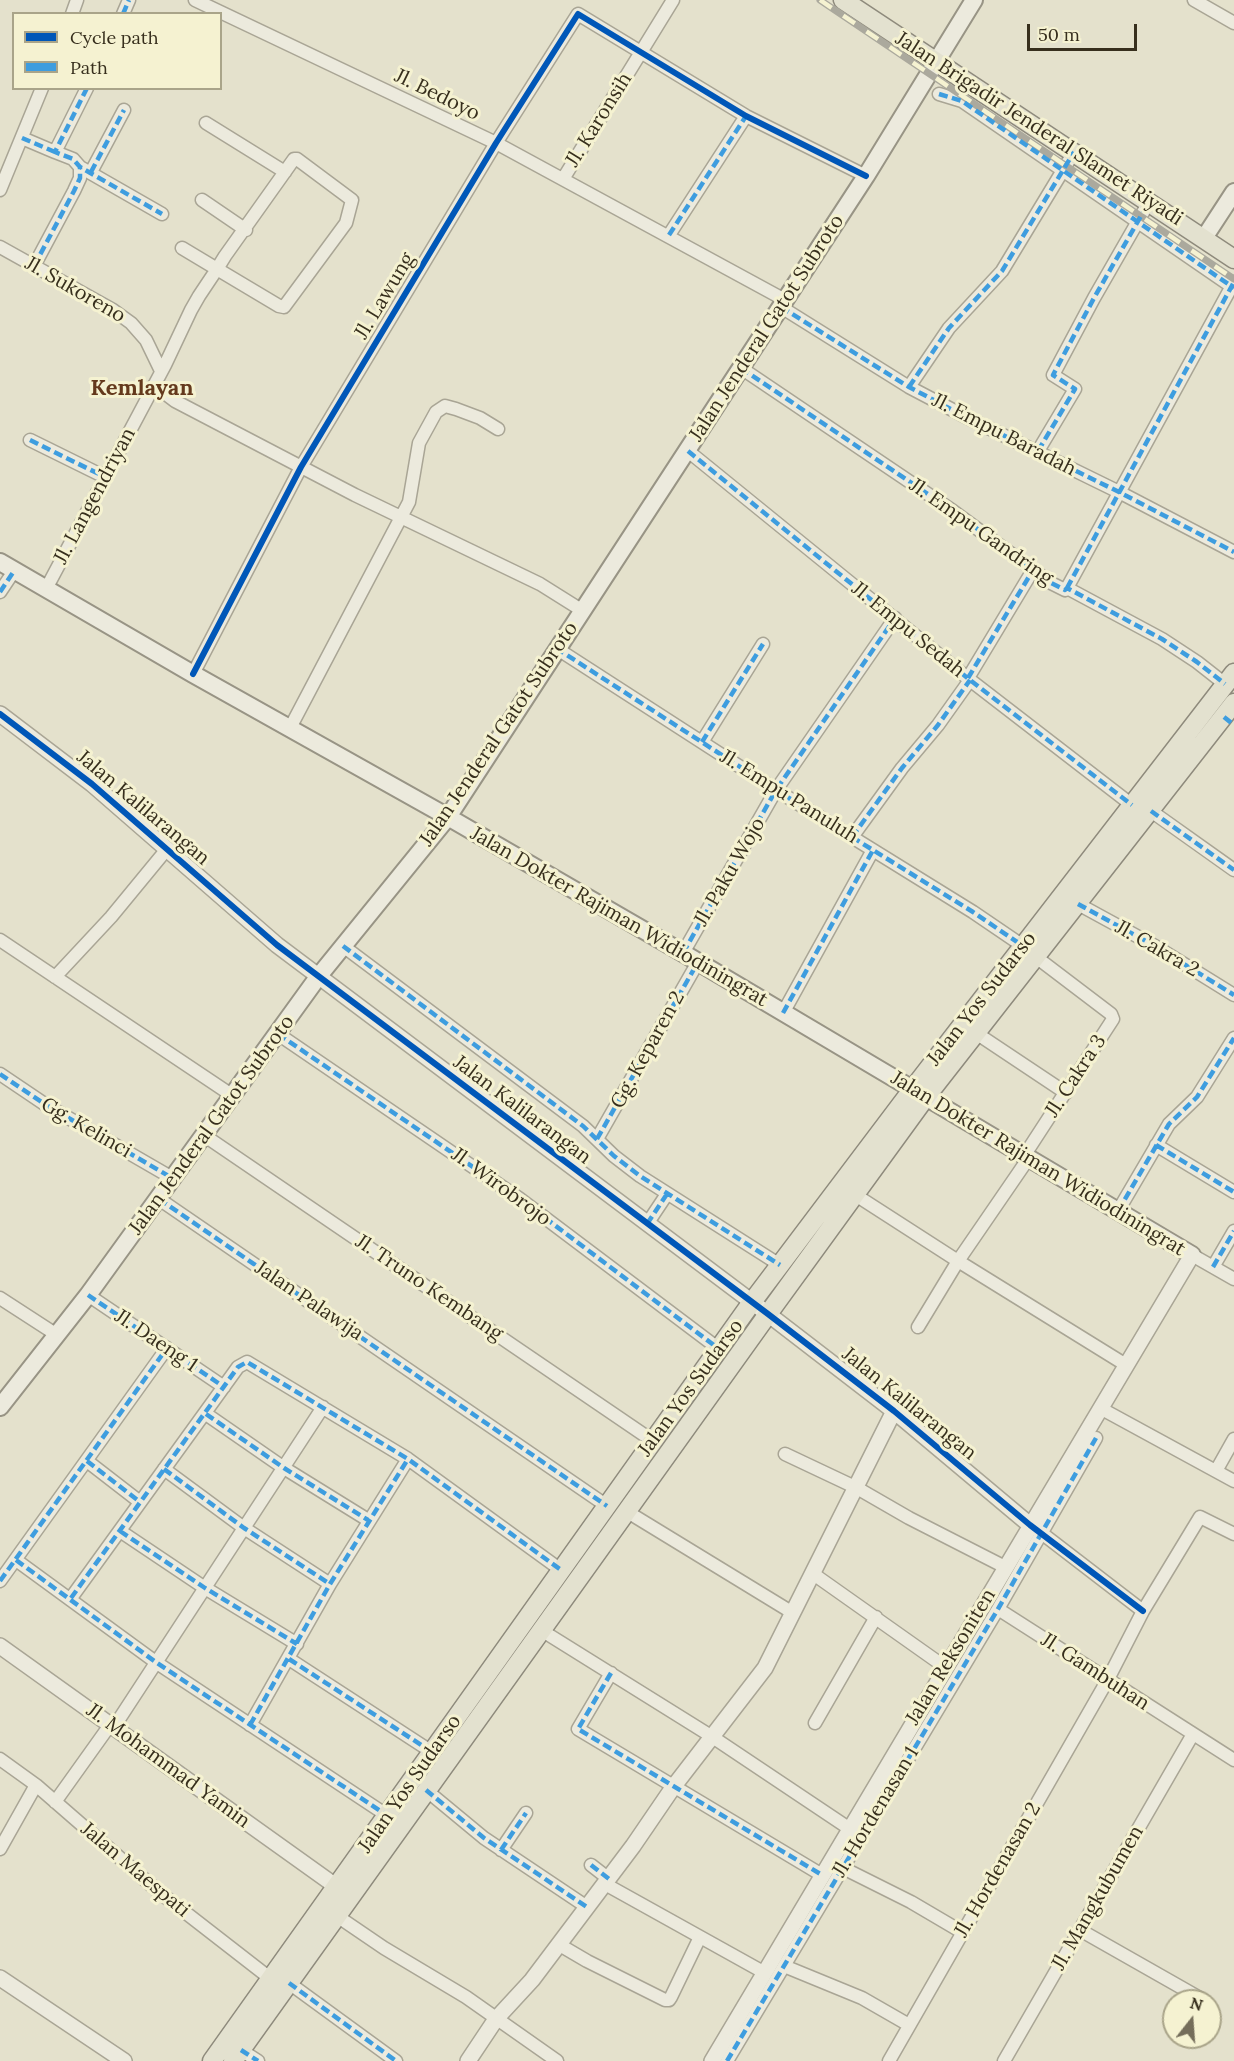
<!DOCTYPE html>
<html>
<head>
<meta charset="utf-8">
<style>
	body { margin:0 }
	#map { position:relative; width:1234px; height:2061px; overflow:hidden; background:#e4e1cc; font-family:Lora,serif }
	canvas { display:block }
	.legend { position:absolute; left:12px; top:12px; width:210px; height:78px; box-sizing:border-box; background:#f5f2d1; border:2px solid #a9a489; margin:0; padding:8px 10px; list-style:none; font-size:18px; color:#372f1d }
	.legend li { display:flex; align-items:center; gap:12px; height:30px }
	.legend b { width:30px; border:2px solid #a9a489 }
	.north { position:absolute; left:1162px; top:1989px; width:60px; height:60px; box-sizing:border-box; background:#f5f2d1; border:2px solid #a9a489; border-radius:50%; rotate:17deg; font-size:16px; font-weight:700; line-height:24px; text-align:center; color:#372f1d }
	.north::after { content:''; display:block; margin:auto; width:21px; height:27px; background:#746d5a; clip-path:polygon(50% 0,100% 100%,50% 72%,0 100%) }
	.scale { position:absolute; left:1027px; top:24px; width:110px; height:27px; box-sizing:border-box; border:3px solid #372f1d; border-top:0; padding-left:8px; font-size:18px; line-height:21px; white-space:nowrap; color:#372f1d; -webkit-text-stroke:4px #f5f2d1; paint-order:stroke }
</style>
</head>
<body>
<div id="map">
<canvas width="1234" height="2061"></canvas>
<ul class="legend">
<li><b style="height:8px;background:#0057b8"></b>Cycle path</li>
<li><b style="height:8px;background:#3e9ddf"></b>Path</li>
</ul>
<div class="north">N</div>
<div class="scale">50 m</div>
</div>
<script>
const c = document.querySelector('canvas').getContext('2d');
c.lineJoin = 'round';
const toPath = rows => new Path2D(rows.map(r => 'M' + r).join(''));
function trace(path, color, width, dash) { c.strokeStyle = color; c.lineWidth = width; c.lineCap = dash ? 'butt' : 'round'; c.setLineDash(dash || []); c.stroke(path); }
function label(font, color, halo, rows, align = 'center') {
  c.font = font + ' Lora,serif'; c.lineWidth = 6; c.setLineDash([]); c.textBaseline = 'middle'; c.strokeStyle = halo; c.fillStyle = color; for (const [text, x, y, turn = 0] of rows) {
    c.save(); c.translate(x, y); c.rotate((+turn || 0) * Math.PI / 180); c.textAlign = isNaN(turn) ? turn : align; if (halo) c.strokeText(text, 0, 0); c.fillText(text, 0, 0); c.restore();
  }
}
const minor = toPath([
	[195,0,496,143,785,300],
	[1194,0,1234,23],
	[72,14,77,0],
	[123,14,129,0],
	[87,88,55,152,73,159,80,167,162,214],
	[939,94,962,101,1234,288],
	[206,123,285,172],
	[22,138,55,152],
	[91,172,124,110],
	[563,179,673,0],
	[0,190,42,88],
	[202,200,246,230],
	[669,235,746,116],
	[0,247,113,310,131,323,146,340,161,371],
	[34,266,74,191,80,178,80,167],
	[781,307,909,387,968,418,1119,492,1234,552],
	[741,368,953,511,1051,583,1065,590,1067,588,1162,639,1197,662,1225,684],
	[154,385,175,401,355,495,540,584,583,611],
	[909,387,949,328,1002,271,1074,152],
	[30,440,105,477],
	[688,451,970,680,1132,805],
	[1038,451,1075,389,1053,375,1094,298,1149,202],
	[1067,588,1234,282],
	[46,589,165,365,191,310,199,296,217,269,225,256,294,159,297,159,352,200,346,223,284,307,279,306,217,269,182,248],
	[0,592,14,571],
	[556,648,776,790,973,912,1023,946],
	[193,674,301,467,496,143,578,14,746,116,866,176],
	[968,678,1033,570],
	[290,728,409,502,419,443,436,412,445,406,456,409,480,418,498,429],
	[702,742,763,644],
	[1151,811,1234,870],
	[852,837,902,768,938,725,970,680],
	[1078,904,1155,946,1234,995],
	[0,940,233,1096],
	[343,946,583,1126,614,1156,640,1176,780,1265],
	[683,953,776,790,895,618],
	[55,977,111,917,167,849],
	[783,1013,873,850],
	[976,1033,1066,1093],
	[278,1034,520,1199,719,1349],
	[0,1074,46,1105,174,1179],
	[205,1136,653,1441],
	[597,1139,698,962],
	[1156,1145,1234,1192],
	[1024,1156,1113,1019,1111,1014,1036,957],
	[854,1194,958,1261,1028,1159],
	[159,1199,607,1506],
	[1118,1211,1169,1124,1197,1097,1234,1038],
	[647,1224,667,1194],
	[1192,1255,1234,1279],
	[1213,1267,1234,1231],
	[88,1295,224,1387],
	[0,1298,57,1335],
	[918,1327,958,1261,1126,1365],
	[1100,1408,1234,1481],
	[206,1414,284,1468,368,1520],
	[785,1454,857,1488,909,1518,1005,1567],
	[87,1461,140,1502],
	[164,1469,244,1528,330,1584],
	[1216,1471,1234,1439],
	[626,1511,793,1613],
	[1035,1528,1143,1611],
	[120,1531,205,1588,297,1644],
	[16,1560,157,1663,388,1816],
	[812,1573,945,1667],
	[0,1581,167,1348],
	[71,1598,238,1367,247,1362,408,1459,561,1570],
	[998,1609,1234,1760],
	[541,1630,711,1736,850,1829],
	[289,1659,432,1752],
	[611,1673,578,1729,822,1875],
	[815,1723,876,1617],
	[250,1725,330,1584,408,1459],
	[114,1727,323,1407],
	[0,1759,36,1785,159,1892,271,1979],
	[426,1790,484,1838,587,1907],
	[55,1802,110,1725],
	[0,1849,36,1785],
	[501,1850,526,1813],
	[591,1865,609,1879],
	[843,1868,911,1902,962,1932],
	[605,1884,765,1973],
	[337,1916,384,1948,466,1997,557,2061],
	[1080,1930,1205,2001],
	[558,1944,587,1961,665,2000,669,2000,671,1997,700,1937],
	[784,1966,862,1998,909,2025],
	[289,1983,396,2061],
	[241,2050,258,2061],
	[727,2061,998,1609,1096,1438],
	[889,2061,1107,1681,1143,1611,1200,1517,1234,1534],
	[1004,2061,1193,1734]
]);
const tertiary = toPath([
	[0,714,92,784,277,945,768,1314,894,1411,1030,1525],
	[0,1646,337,1887],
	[0,1978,124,2061],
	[468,2061,496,2019,532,1980,633,1846,674,1786,765,1668,894,1411],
	[712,2061,1192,1255]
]);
const secondary = toPath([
	[1204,238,1234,192],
	[0,562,193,674,448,817,683,953,1192,1255],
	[0,1407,88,1295,318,977,448,817,866,176,974,0]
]);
const primary = toPath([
	[843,0,1234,259],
	[212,2061,752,1302,912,1090,1234,673],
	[233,2061,768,1314,925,1098,1234,703]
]);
trace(minor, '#a9a595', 15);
trace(tertiary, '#a9a595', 18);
trace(secondary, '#989485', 20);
trace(primary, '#8e8a7c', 21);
trace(minor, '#eceadd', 12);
trace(tertiary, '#eceadd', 15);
trace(secondary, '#eceadd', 16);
trace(primary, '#e3e1cf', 18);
const rail = toPath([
	[820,0,1234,279]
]);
trace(rail, '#aba99d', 7);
trace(rail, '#f5f2d1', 4.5, [14]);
trace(toPath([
	[123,14,129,0],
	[87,88,55,152,73,159,80,167,162,214],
	[939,94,962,101,1234,288],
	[22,138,55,152],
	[91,172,124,110],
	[669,235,746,116],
	[34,266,74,191,80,178,80,167],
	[781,307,909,387,968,418,1119,492,1234,552],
	[741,368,953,511,1051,583,1065,590,1067,588,1162,639,1197,662,1225,684],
	[909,387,949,328,1002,271,1074,152],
	[30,440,105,477],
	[688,451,970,680,1132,805],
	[1038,451,1075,389,1053,375,1094,298,1149,202],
	[1067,588,1234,282],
	[0,592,14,571],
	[556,648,776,790,973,912,1023,946],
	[968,678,1033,570],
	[1224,717,1234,725],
	[702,742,763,644],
	[1151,811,1234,870],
	[852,837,902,768,938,725,970,680],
	[1078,904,1155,946,1234,995],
	[343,946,583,1126,614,1156,640,1176,780,1265],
	[683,953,776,790,895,618],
	[783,1013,873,850],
	[278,1034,520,1199,719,1349],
	[0,1074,46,1105,174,1179],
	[597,1139,698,962],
	[1156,1145,1234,1192],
	[159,1199,607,1506],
	[1118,1211,1169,1124,1197,1097,1234,1038],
	[647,1224,667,1194],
	[1213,1267,1234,1231],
	[88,1295,224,1387],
	[206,1414,284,1468,368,1520],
	[87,1461,140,1502],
	[164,1469,244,1528,330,1584],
	[120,1531,205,1588,297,1644],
	[16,1560,157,1663,388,1816],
	[0,1581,167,1348],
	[71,1598,238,1367,247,1362,408,1459,561,1570],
	[289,1659,432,1752],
	[611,1673,578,1729,822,1875],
	[250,1725,330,1584,408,1459],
	[426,1790,484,1838,587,1907],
	[501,1850,526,1813],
	[591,1865,609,1879],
	[289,1983,396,2061],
	[241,2050,258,2061],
	[727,2061,998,1609,1096,1438]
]), '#3e9ddf', 4.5, [9, 4.5]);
trace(toPath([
	[193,674,301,467,496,143,578,14,746,116,866,176],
	[0,714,92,784,277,945,768,1314,894,1411,1030,1525,1143,1611]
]), '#0057b8', 6);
label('20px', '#372f1d', '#f5f2d1', [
	["Jl. Bedoyo",437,95,26],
	["Jl. Karonsih",599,120,-58],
	["Jalan Brigadir Jenderal Slamet Riyadi",1039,129,33],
	["Jl. Sukoreno",75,290,30],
	["Jl. Lawung",385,296,-59],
	["Jalan Jenderal Gatot Subroto",767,328,-57],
	["Jl. Empu Baradah",1004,435,27],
	["Jl. Langendriyan",95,496,-62],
	["Jl. Empu Gandring",981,532,35],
	["Jl. Empu Sedah",908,630,39],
	["Jalan Jenderal Gatot Subroto",499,734,-56],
	["Jl. Empu Panuluh",789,797,32],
	["Jalan Kalilarangan",143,808,40],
	["Jl. Paku Wojo",730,872,-60],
	["Jalan Dokter Rajiman Widiodiningrat",619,917,30],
	["Jl. Cakra 2",1157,949,30],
	["Jalan Yos Sudarso",982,999,-52],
	["Gg. Keparen 2",648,1050,-61],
	["Jl. Cakra 3",1076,1076,-57],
	["Jalan Kalilarangan",522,1110,37],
	["Jalan Jenderal Gatot Subroto",212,1125,-54],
	["Gg. Kelinci",86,1128,30],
	["Jalan Dokter Rajiman Widiodiningrat",1038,1164,31],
	["Jl. Wirobrojo",501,1187,36],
	["Jl. Truno Kembang",429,1288,34],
	["Jalan Palawija",309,1301,34],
	["Jl. Daeng 1",156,1341,34],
	["Jalan Yos Sudarso",691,1388,-54],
	["Jalan Kalilarangan",909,1404,39],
	["Jalan Reksoniten",951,1657,-59],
	["Jl. Gambuhan",1095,1672,33],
	["Jl. Mohammad Yamin",168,1766,36],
	["Jalan Yos Sudarso",410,1784,-55],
	["Jl. Hordenasan 1",876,1812,-59],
	["Jalan Maespati",135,1870,40],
	["Jl. Hordenasan 2",998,1870,-60],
	["Jl. Mangkubumen",1098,1898,-60]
]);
label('bold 22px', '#64391c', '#f5f2d1', [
	["Kemlayan",142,389]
]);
</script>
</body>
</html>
